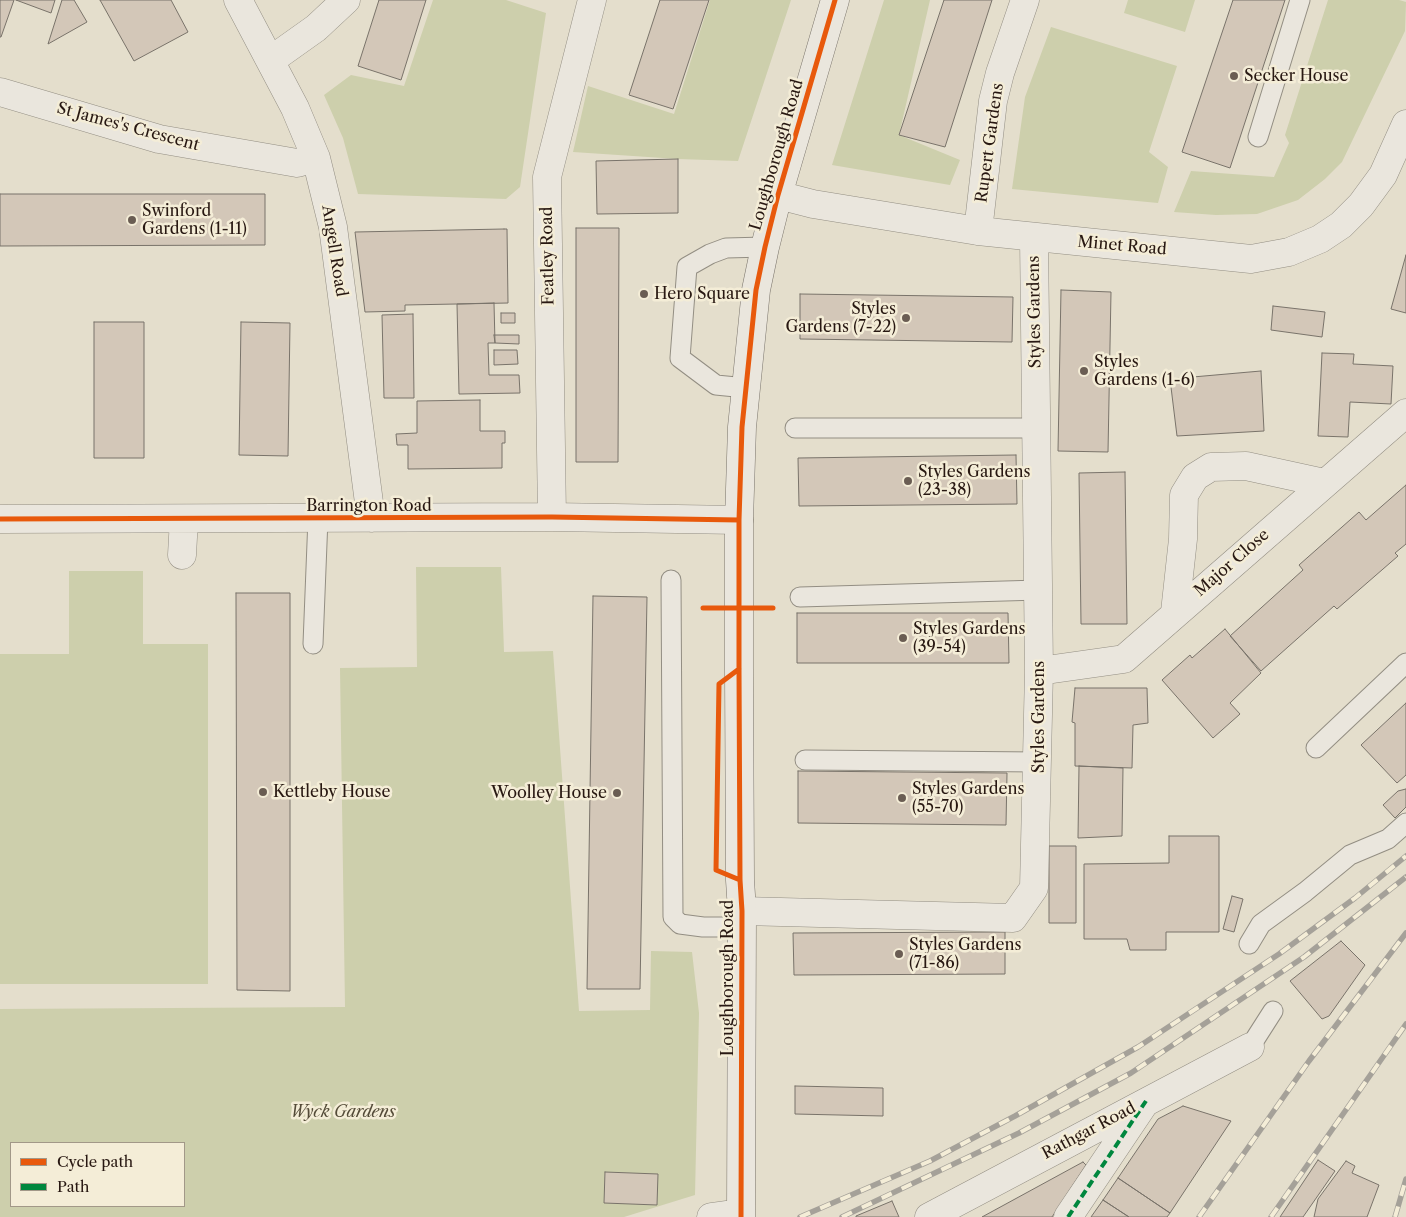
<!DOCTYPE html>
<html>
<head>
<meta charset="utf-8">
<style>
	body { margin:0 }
	#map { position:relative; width:1406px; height:1217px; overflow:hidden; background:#e4decc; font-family:"Libre Caslon Text",serif }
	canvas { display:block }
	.legend { position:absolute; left:10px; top:1142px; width:175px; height:65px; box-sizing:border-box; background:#f4edd7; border:1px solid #a29888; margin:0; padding:6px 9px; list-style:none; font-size:15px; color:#281812 }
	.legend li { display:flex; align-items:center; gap:10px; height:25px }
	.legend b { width:25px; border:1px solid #a29888 }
</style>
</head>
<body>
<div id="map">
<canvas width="1406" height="1217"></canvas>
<ul class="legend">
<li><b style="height:6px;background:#e8590c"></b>Cycle path</li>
<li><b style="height:6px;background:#00873e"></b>Path</li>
</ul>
</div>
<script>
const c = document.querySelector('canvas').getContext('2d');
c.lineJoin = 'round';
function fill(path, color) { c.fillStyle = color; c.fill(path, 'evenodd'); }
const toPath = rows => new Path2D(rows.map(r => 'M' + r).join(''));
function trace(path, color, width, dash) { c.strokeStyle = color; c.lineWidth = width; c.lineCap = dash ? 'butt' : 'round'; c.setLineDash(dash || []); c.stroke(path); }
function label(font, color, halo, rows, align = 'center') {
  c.font = font + ' "Libre Caslon Text",serif'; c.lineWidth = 5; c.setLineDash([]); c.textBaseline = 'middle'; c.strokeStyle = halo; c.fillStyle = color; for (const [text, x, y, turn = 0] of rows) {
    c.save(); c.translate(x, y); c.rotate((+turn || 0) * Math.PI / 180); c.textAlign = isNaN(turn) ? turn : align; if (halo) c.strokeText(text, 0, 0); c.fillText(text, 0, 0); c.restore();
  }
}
fill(toPath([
	[433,0,506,0,546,13,520,187,506,199,358,194,343,138,324,95,351,75,404,86],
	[710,0,791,0,738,161,678,159,573,152,588,86,674,114],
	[884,0,930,0,899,135,960,160,950,185,832,165],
	[1128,0,1195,0,1185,32,1124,13],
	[1328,0,1399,0,1406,2,1405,31,1342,162,1325,179,1298,200,1257,214,1216,215,1174,212,1191,171,1274,177,1289,143,1285,135],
	[1051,27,1177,66,1149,152,1168,167,1158,203,1012,189,1025,97],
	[416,567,501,567,504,652,553,651,579,1011,650,1010,651,951,692,952,699,1013,695,1195,624,1217,0,1217,0,1009,345,1007,340,668,417,667],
	[11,1143,184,1143,184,1206,11,1206],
	[69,571,143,571,143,644,208,644,208,984,0,984,0,654,69,654]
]), '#cdcfac');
const building = toPath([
	[0,0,14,0,1,37,0,37,0,0],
	[16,0,55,0,51,13,16,0],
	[62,0,74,0,87,22,48,44,62,0],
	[100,0,171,0,188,32,134,61,100,0],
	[379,0,426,0,401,80,358,66,379,0],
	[660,0,709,0,673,109,629,95,660,0],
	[944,0,992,0,945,147,899,135,944,0],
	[1233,0,1285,0,1230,168,1182,152,1233,0],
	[678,159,678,213,597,214,596,161,678,159],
	[0,194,265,194,265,245,0,246,0,194],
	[576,228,619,228,618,462,576,462,576,228],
	[504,229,507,229,508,303,405,305,405,311,365,312,355,232,504,229],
	[1406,255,1406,313,1391,309,1406,255],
	[1061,290,1111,292,1108,452,1058,451,1061,290],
	[800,294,1013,297,1012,342,800,339,800,294],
	[494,303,495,343,488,343,489,375,519,375,520,393,459,394,457,304,494,303],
	[1273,306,1325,312,1322,337,1271,330,1273,306],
	[501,313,515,313,515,323,501,323,501,313],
	[413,314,414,398,384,398,382,315,413,314],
	[94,322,144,322,144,458,94,458,94,322],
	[241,322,290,323,288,456,239,455,241,322],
	[494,335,519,335,519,344,495,343,494,335],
	[494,350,517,350,518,364,494,365,494,350],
	[1322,353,1354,354,1353,364,1393,366,1391,404,1350,402,1348,437,1318,436,1322,353],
	[1261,371,1264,431,1177,436,1170,379,1261,371],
	[480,400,480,431,505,431,505,443,502,443,502,468,408,469,408,445,397,445,396,434,417,433,417,401,480,400],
	[1016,455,1017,504,799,506,798,458,1016,455],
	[1125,472,1127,624,1081,624,1079,473,1125,472],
	[1406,485,1406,544,1395,553,1398,556,1337,609,1334,606,1261,671,1230,636,1303,570,1299,565,1359,512,1366,520,1406,485],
	[236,593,290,593,290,991,237,990,236,593],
	[593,596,647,597,640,989,587,989,593,596],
	[797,613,1008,613,1009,663,797,663,797,613],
	[1225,629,1261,673,1230,703,1240,714,1213,738,1162,680,1190,655,1192,658,1225,629],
	[1075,688,1147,688,1148,723,1133,725,1132,768,1075,766,1075,723,1072,722,1075,688],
	[1406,703,1406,775,1397,783,1361,745,1406,703],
	[1079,766,1123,768,1122,836,1078,838,1079,766],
	[798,771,1007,773,1006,825,798,823,798,771],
	[1406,789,1406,807,1395,818,1383,805,1398,791,1406,789],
	[1169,836,1219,836,1219,932,1166,932,1166,950,1130,950,1127,939,1084,939,1084,864,1169,863,1169,836],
	[1049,846,1076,846,1076,923,1049,923,1049,846],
	[1232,896,1243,899,1234,932,1223,929,1232,896],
	[1005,932,1005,974,794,975,793,933,1005,932],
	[1341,941,1365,965,1329,1016,1322,1019,1290,981,1341,941],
	[795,1086,883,1088,883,1116,795,1114,795,1086],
	[1183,1106,1231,1121,1170,1213,1118,1178,1158,1119,1183,1106],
	[1318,1160,1335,1171,1303,1217,1280,1217,1318,1160],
	[1346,1161,1355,1166,1352,1173,1379,1185,1367,1217,1314,1217,1318,1199,1346,1161],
	[1083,1162,1086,1165,1052,1217,982,1217,1083,1162],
	[605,1172,658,1174,657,1205,604,1203,605,1172],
	[1118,1178,1170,1213,1167,1217,1129,1217,1103,1200,1118,1178],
	[1103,1200,1129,1217,1091,1217,1103,1200],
	[892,1201,899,1217,856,1217,856,1216,892,1201]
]);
fill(building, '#d3c7b8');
trace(building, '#79736a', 1);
const lane = toPath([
	[1258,137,1300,0],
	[746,388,716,385,680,358,687,267,710,254,726,248,765,247],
	[795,428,1036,428],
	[671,580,673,917,680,924,703,927,742,927],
	[800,597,1039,590],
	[313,644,318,518],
	[1316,748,1406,663],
	[805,760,1039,762],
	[1249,944,1261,924,1305,892,1350,855,1388,839,1406,823],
	[1250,1047,1273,1011]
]);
const street = toPath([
	[238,0,295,108,316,158,333,227,371,518],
	[271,60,316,28,346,0],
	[0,92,159,139,297,163,316,158],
	[778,195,813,204,978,231,1251,259,1289,252,1320,239,1341,225,1361,205,1383,175,1406,124],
	[978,231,993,101,1000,73,1025,0],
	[552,517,547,177,592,0],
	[0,519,552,517,739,520],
	[182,555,184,519],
	[1175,612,1183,539,1184,495,1195,477,1211,467,1246,466,1324,483],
	[1039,671,1124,659,1406,413],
	[742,911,1013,918,1034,888,1039,671,1034,238],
	[711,1217,740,1213],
	[929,1217,1250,1047],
	[1068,1217,1144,1104]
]);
const secondary = toPath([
	[741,1217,742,911,740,880,739,669,739,520,742,427,756,290,765,247,778,195,835,0]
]);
trace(lane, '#938e83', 21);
trace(street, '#938e83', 29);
trace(secondary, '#79736a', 29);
trace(lane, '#eae6dd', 19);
trace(street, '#eae6dd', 28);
trace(secondary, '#eae6dd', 28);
const rail = toPath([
	[800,1217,930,1161,1015,1116,1138,1047,1279,954,1355,898,1406,856],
	[842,1217,1019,1133,1131,1073,1304,957,1406,877],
	[1199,1217,1309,1061,1406,933],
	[1271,1217,1406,1024],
	[1395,1217,1406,1179]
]);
trace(rail, '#a5a199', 5.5);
trace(rail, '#f4edd7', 4, [11]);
trace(toPath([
	[1068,1217,1146,1101]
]), '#00873e', 4, [8, 4]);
trace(toPath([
	[0,519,552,517,739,520],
	[703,608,773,608],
	[739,669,719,684,716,870,740,880],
	[741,1217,742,911,740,880,739,669,739,520,742,427,756,290,765,247,778,195,835,0]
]), '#e8590c', 5);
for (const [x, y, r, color] of [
	[1234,76,5,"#6a5d53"],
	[132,220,5,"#6a5d53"],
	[644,294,5,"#6a5d53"],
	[906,318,5,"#6a5d53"],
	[1084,371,5,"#6a5d53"],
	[908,481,5,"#6a5d53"],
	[903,638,5,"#6a5d53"],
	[263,792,5,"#6a5d53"],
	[617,793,5,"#6a5d53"],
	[902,798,5,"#6a5d53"],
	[899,954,5,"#6a5d53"]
]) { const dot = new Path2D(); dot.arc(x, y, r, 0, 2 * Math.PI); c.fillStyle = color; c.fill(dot); trace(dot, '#f4edd7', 2); }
label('16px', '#281812', '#f4edd7', [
	["Secker House",1244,76],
	["Swinford",142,211],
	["Gardens (1-11)",142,229],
	["Hero Square",654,294],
	["Styles",896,309,"right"],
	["Gardens (7-22)",896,327,"right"],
	["Styles",1094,362],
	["Gardens (1-6)",1094,380],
	["Styles Gardens",918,472],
	["(23-38)",918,490],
	["Styles Gardens",913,629],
	["(39-54)",913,647],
	["Styles Gardens",912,789],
	["(55-70)",912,807],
	["Kettleby House",273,792],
	["Woolley House",607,793,"right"],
	["Styles Gardens",909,945],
	["(71-86)",909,963]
], 'left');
label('16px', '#281812', '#f4edd7', [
	["St James's Crescent",128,127,15],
	["Rupert Gardens",990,143,-82],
	["Loughborough Road",777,155,-74],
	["Minet Road",1122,246,5],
	["Angell Road",334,251,81],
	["Featley Road",548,256,-91],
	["Styles Gardens",1035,312,-91],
	["Barrington Road",369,506],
	["Major Close",1232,563,-41],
	["Styles Gardens",1039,717,-90],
	["Loughborough Road",728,978,-90],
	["Rathgar Road",1089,1131,-28]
]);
label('italic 16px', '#544b38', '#f4edd7', [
	["Wyck Gardens",343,1112]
]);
</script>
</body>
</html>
